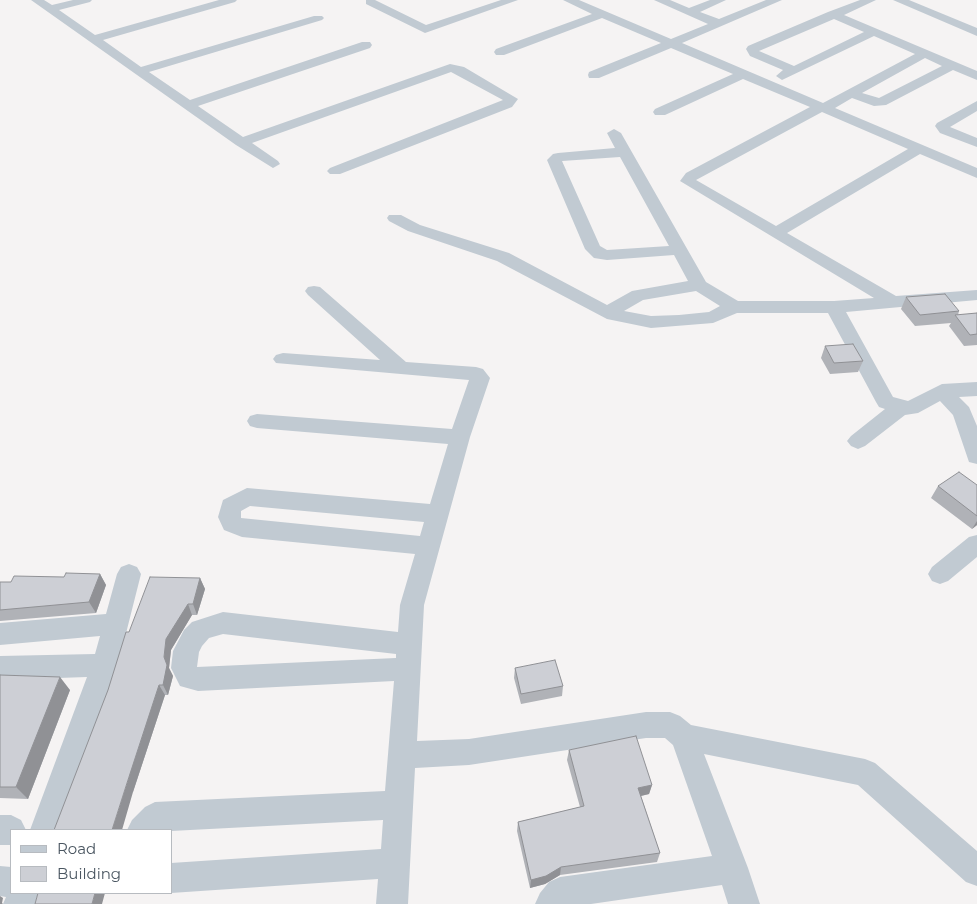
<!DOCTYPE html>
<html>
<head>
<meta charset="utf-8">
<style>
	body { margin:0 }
	#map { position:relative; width:977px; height:904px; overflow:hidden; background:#f5f3f3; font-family:Montserrat,sans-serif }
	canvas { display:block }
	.legend { position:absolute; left:10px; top:829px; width:162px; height:65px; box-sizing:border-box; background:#fff; border:1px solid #b7bbc0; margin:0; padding:6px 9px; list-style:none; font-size:15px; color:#4a5661 }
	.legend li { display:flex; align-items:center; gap:10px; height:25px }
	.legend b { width:25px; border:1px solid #b7bbc0 }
</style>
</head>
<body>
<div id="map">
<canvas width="977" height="904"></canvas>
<ul class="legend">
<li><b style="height:6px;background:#c1cad2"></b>Road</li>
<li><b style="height:14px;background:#cdcfd5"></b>Building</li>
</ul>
</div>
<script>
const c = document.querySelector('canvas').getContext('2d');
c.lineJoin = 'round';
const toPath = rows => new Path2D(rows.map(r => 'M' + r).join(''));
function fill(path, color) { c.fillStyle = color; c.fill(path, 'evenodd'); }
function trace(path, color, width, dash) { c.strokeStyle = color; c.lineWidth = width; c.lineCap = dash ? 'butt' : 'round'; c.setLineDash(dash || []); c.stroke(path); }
fill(toPath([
	[31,0,44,0,52,5,73,0,92,0,90,2,59,10,95,35,219,0,237,0,235,2,103,40,141,67,314,16,322,16,324,18,322,20,149,72,190,100,362,42,370,42,372,45,370,48,198,106,243,137,450,64,464,67,518,99,512,107,340,174,330,174,327,171,330,168,503,100,451,72,252,143,278,161,280,164,273,168,236,145,31,0],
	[366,0,375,0,426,25,501,0,518,0,425,33,366,4,366,0],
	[563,0,579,0,671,39,708,24,654,0,670,0,689,8,710,0,726,0,700,12,719,19,766,0,782,0,682,43,823,103,915,54,874,36,782,80,776,76,783,70,750,56,746,49,748,46,828,12,860,0,876,0,844,15,977,71,977,80,953,70,886,105,874,106,852,98,835,108,977,168,977,178,920,154,787,233,896,296,977,290,977,300,846,312,893,397,908,401,942,384,977,382,977,396,959,397,969,407,977,426,977,464,969,462,953,415,940,401,918,413,905,415,865,446,858,449,851,446,847,441,851,436,885,409,879,407,876,402,828,313,737,313,713,323,651,328,607,319,497,261,408,231,389,221,387,218,389,215,401,215,420,225,509,253,607,305,632,291,688,281,674,255,607,260,594,258,585,249,547,160,553,154,558,153,615,148,607,133,614,129,621,133,706,282,738,301,834,301,874,298,680,181,686,173,810,107,743,79,665,115,655,115,653,112,655,109,733,74,671,48,599,78,589,78,588,75,589,72,661,43,602,18,504,55,496,55,494,52,496,49,592,14,563,0],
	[834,19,864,32,794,66,759,51,834,19],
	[925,58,942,66,879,98,862,93,925,58],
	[822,112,908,149,776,226,696,180,822,112],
	[620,157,669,246,607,250,600,246,562,161,620,157],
	[696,291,720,306,709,312,679,315,651,316,624,311,643,300,696,291],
	[893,0,909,0,977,28,977,36,893,0],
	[977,101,977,111,950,127,977,138,977,147,940,133,935,126,937,123,977,101],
	[314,286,320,287,406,362,476,367,483,369,490,378,470,437,424,605,417,741,469,739,646,712,670,712,680,716,691,725,865,759,875,763,977,851,977,886,966,882,858,785,704,754,748,868,760,904,728,904,722,885,591,904,535,904,540,893,549,882,560,877,712,856,673,745,665,738,646,738,469,765,415,768,408,904,376,904,378,879,171,893,170,893,171,863,381,849,383,820,171,831,127,830,132,820,145,807,155,802,385,791,394,681,198,691,180,686,171,668,173,651,184,630,192,622,223,612,398,632,400,605,415,554,242,537,224,530,218,517,223,500,247,488,430,504,448,444,257,428,250,426,247,421,250,416,257,414,452,429,469,380,276,363,273,359,276,355,283,353,380,360,308,295,305,291,308,287,314,286],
	[250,506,424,522,420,536,241,518,241,511,250,506],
	[223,634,396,654,396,658,197,667,199,652,202,646,209,638,223,634],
	[977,535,977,557,948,581,940,584,932,581,928,574,932,567,969,537,977,535],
	[129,564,137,567,141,574,118,665,60,830,30,830,87,677,0,680,0,656,95,654,100,636,0,645,0,623,106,614,117,574,121,567,129,564],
	[0,815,11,815,21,820,26,830,11,830,11,845,0,845,0,815],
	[0,866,11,867,11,893,38,893,35,904,3,904,6,897,0,896,0,866]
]), '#c1cad2');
fill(toPath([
	[906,297,959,311,958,315,977,313,977,345,964,346,949,326,951,323,915,326,901,309],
	[825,346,863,361,858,372,830,374,821,358],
	[977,485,977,525,972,529,931,498,938,486],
	[100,574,106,585,96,613,0,621,0,582,11,582],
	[200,578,205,589,197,615,192,615,171,650,169,668,173,676,168,695,165,695,133,792,108,690,129,632],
	[515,668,563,686,562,696,521,704,514,678],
	[0,675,70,690,28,799,0,798],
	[569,750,652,785,649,794,641,796,660,853,657,862,560,875,545,884,530,888,517,831,518,822,580,807,567,760]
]), '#b0b2b7');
fill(toPath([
	[977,521,977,525,972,529],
	[100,574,106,585,96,613,89,602],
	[200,578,205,589,197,615,193,604],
	[188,604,192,615,171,650,169,668,173,676,168,695,163,685,164,657,166,639],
	[60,677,70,690,28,799,16,787],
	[159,685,165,695,133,792,122,830,112,830,127,783],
	[652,785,649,794,636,797,638,788],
	[561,867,560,875,545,884,530,888,531,880],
	[95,893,105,893,102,904,92,904],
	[0,896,3,898,2,903,3,904,0,904]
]), '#909195');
const building = toPath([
	[945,294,959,311,920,315,906,297,945,294],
	[977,313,977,334,970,335,955,315,977,313],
	[853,344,863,361,834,363,825,346,853,344],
	[959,472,977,485,977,516,938,486,959,472],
	[66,573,100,574,89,602,0,610,0,582,11,582,14,576,64,577,66,573],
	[150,577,200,578,193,604,188,604,166,639,164,657,167,665,163,685,159,685,127,783,112,830,54,830,108,690,126,632,129,632,150,577],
	[555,660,563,686,521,694,515,668,555,660],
	[0,675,60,677,16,787,0,787,0,675],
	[636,736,652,785,638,788,660,853,561,867,546,876,531,880,518,822,584,806,569,750,636,736],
	[38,893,95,893,92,904,35,904,38,893]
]);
fill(building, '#cdcfd5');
trace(building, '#909195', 1);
</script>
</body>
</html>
